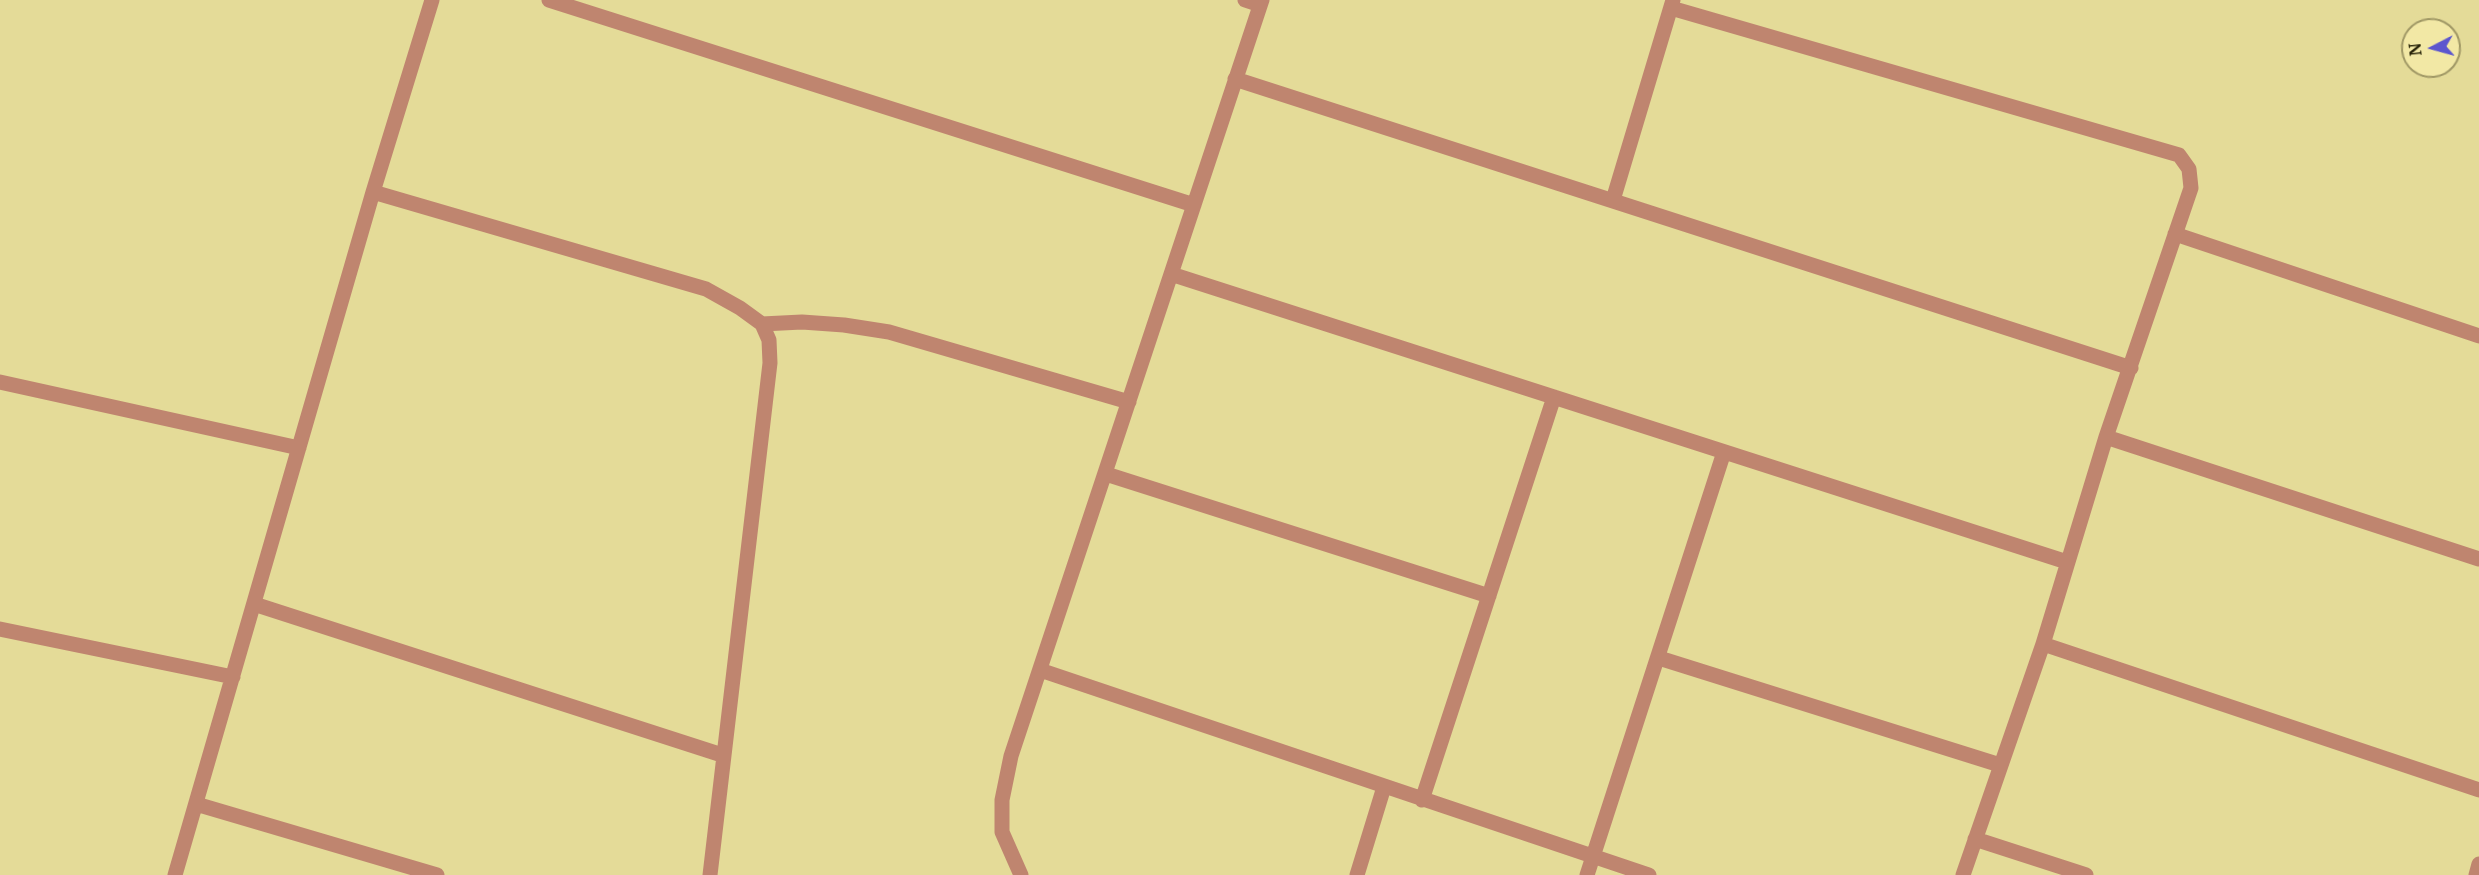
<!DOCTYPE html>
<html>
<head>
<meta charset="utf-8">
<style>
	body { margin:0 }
	#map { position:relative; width:2479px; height:875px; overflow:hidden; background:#e4db98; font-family:Merriweather,serif }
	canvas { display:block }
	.north { position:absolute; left:2401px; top:18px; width:60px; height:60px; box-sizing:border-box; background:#f2e8a5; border:2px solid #a09865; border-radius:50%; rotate:264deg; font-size:16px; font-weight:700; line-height:24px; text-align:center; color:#252106 }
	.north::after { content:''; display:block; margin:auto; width:21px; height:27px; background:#5c56ce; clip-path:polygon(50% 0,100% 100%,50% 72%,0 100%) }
</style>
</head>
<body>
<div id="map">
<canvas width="2479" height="875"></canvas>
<div class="north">N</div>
</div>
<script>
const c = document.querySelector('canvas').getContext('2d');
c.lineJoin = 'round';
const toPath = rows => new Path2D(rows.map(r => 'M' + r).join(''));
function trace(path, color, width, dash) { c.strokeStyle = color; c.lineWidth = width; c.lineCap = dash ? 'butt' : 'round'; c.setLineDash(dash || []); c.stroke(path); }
trace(toPath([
	[549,0,1194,205],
	[1245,0,1260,5],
	[1671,8,2179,155,2189,169,2191,188,2106,437,2043,644,1963,875],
	[1235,79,2131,368],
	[373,192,706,289,740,308,762,324,769,340,770,363,710,875],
	[1613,200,1673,0],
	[2175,234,2479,336],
	[1171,274,2067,562],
	[762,324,802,322,844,325,889,332,1129,402],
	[0,382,299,448],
	[2106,437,2479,559],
	[1106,474,1489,596],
	[254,604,722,755],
	[0,629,233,677],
	[2043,644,2479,790],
	[1659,658,2000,765],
	[1040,670,1649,875],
	[1422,800,1554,397],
	[196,804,437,875],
	[1975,839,2086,875],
	[175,875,373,192,432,0],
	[1021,875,1002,832,1002,800,1011,756,1262,0],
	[1357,875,1384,787],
	[1587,875,1724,452],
	[2476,875,2479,864]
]), '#bf856f', 15);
</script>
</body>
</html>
